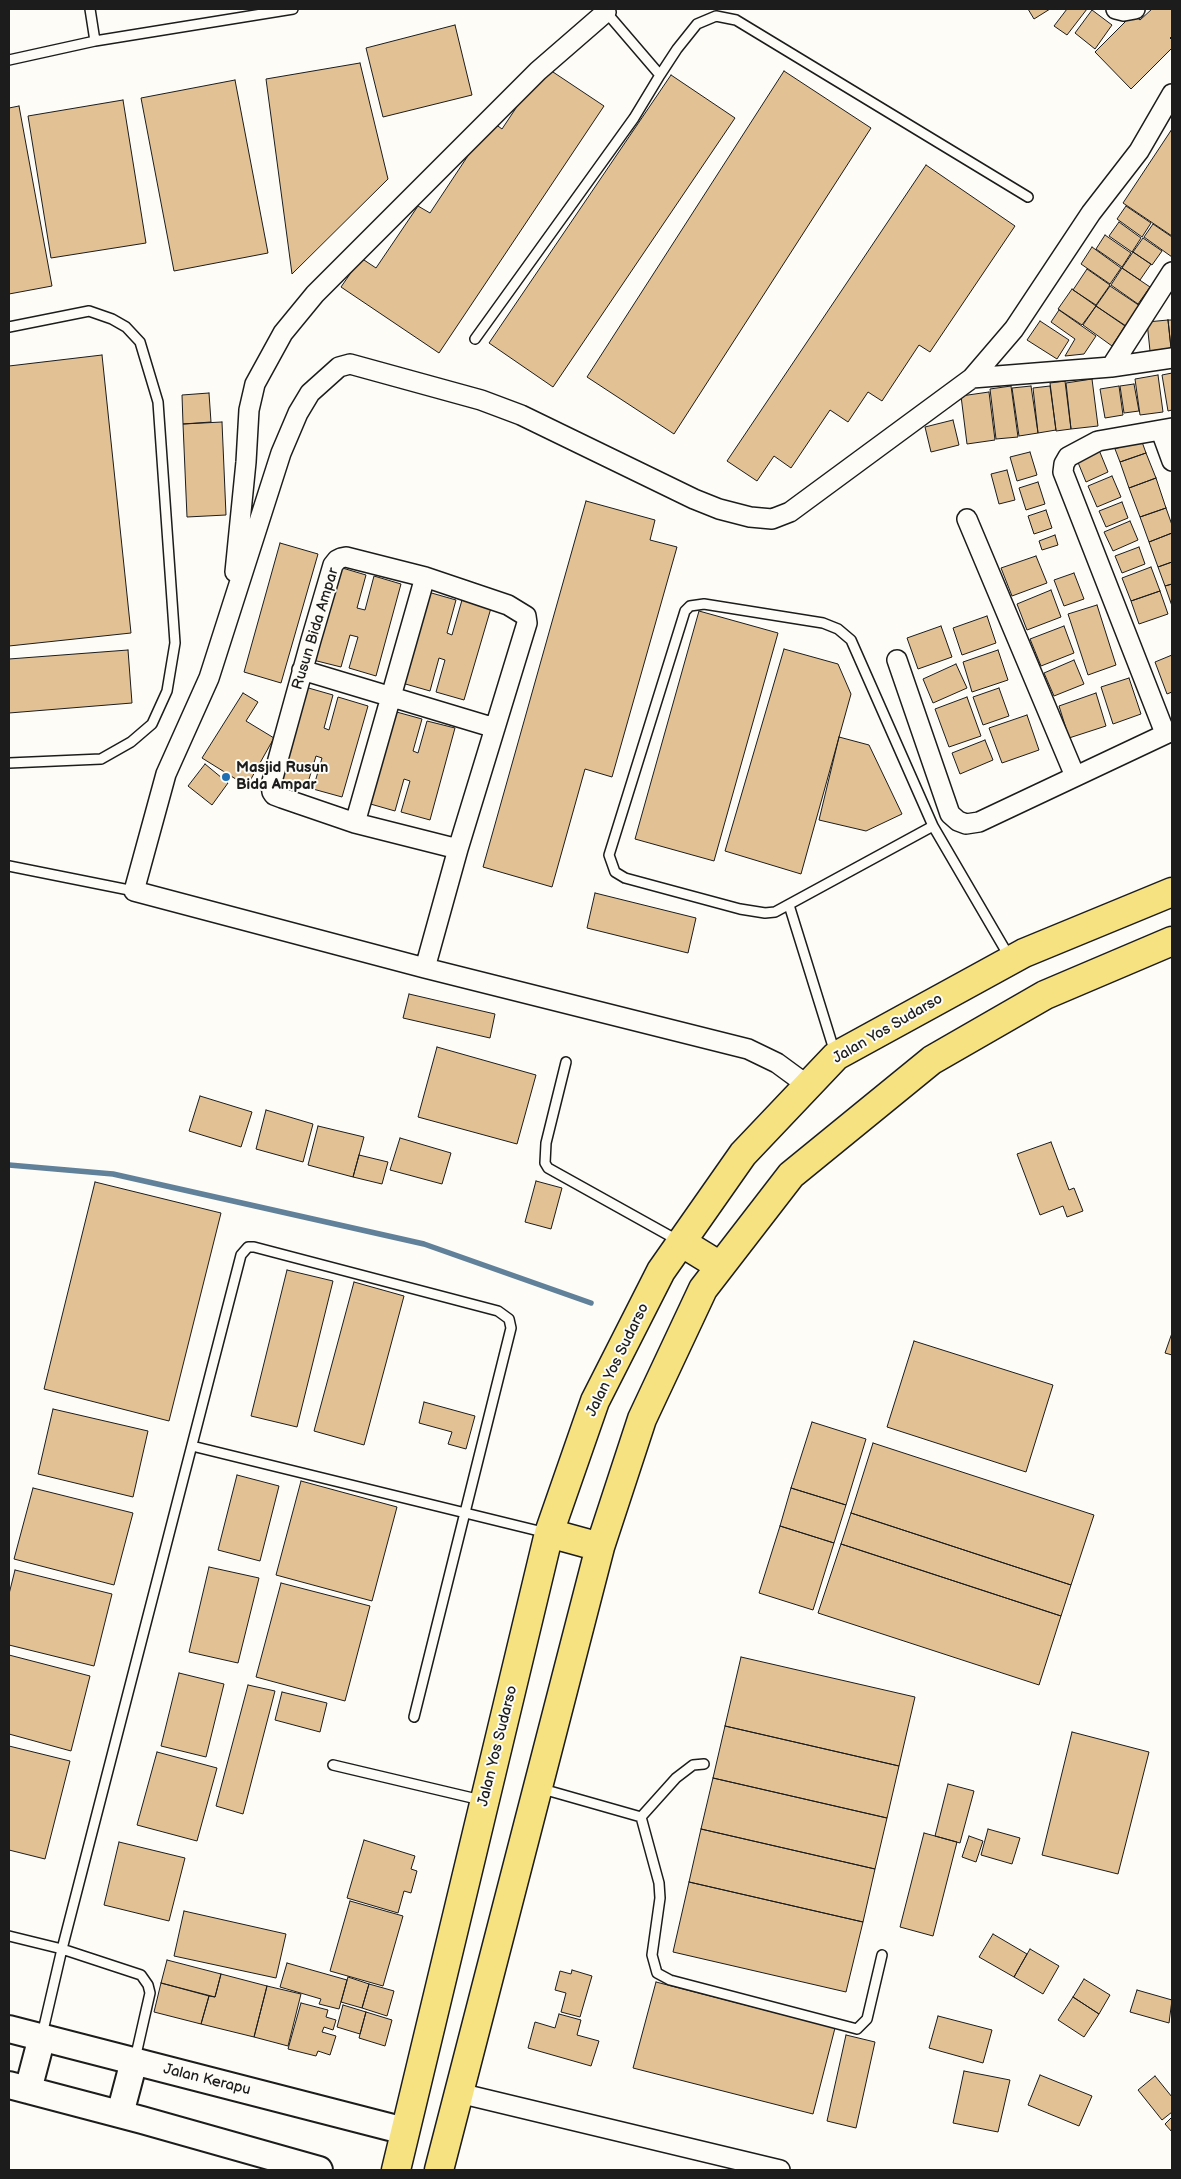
<!DOCTYPE html>
<html>
<head>
<meta charset="utf-8">
<style>
	body { margin:0 }
	#map { position:relative; width:1181px; height:2179px; overflow:hidden; background:#fdfcf7; font-family:"Balsamiq Sans",sans-serif }
	canvas { display:block }
	.frame { position:absolute; inset:0; border:10px solid #1c1c1c; pointer-events:none }
</style>
</head>
<body>
<div id="map">
<canvas width="1181" height="2179"></canvas>
<div class="frame"></div>
</div>
<script>
const c = document.querySelector('canvas').getContext('2d');
c.lineJoin = 'round';
const toPath = rows => new Path2D(rows.map(r => 'M' + r).join(''));
function trace(path, color, width, dash) { c.strokeStyle = color; c.lineWidth = width; c.lineCap = dash ? 'butt' : 'round'; c.setLineDash(dash || []); c.stroke(path); }
function fill(path, color) { c.fillStyle = color; c.fill(path, 'evenodd'); }
function label(font, color, halo, rows, align = 'center') {
  c.font = font + ' "Balsamiq Sans",sans-serif'; c.lineWidth = 4; c.setLineDash([]); c.textBaseline = 'middle'; c.strokeStyle = halo; c.fillStyle = color; for (const [text, x, y, turn = 0] of rows) {
    c.save(); c.translate(x, y); c.rotate((+turn || 0) * Math.PI / 180); c.textAlign = isNaN(turn) ? turn : align; if (halo) c.strokeText(text, 0, 0); c.fillText(text, 0, 0); c.restore();
  }
}
trace(toPath([
	[9,1165,113,1174,424,1244,591,1303]
]), '#618099', 5.5);
const building = toPath([
	[1028,9,1050,9,1034,19,1028,9],
	[1067,9,1087,9,1067,35,1054,26,1067,9],
	[1152,9,1172,9,1172,36,1170,38,1172,40,1172,48,1131,89,1095,52,1133,14,1140,20,1152,9],
	[1092,10,1112,25,1095,49,1075,33,1092,10],
	[455,25,472,95,383,117,366,48,455,25],
	[360,63,388,179,292,274,266,79,360,63],
	[544,66,604,106,439,353,341,287,361,258,376,268,418,206,430,213,491,121,502,129,544,66],
	[784,71,871,128,674,434,587,377,784,71],
	[671,75,735,118,553,387,489,343,671,75],
	[235,80,268,253,174,271,141,98,235,80],
	[123,100,146,243,51,258,28,116,123,100],
	[19,106,52,286,9,294,9,108,19,106],
	[1172,129,1172,236,1123,203,1172,129],
	[926,165,1015,226,930,352,919,345,882,401,868,392,848,422,830,410,791,468,774,456,757,481,727,461,926,165],
	[1126,206,1151,223,1142,237,1117,219,1126,206],
	[1119,222,1141,238,1132,252,1109,236,1119,222],
	[1153,224,1172,237,1172,257,1144,237,1153,224],
	[1105,235,1131,253,1122,267,1096,249,1105,235],
	[1143,238,1162,251,1152,265,1133,252,1143,238],
	[1092,247,1121,268,1110,284,1081,264,1092,247],
	[1133,252,1151,264,1140,280,1122,268,1133,252],
	[1122,268,1150,287,1138,304,1111,285,1122,268],
	[1087,269,1110,285,1096,305,1073,290,1087,269],
	[1110,286,1140,306,1126,326,1096,306,1110,286],
	[1072,289,1096,306,1082,325,1058,309,1072,289],
	[1096,306,1125,326,1112,346,1083,325,1096,306],
	[1059,310,1096,336,1084,354,1065,356,1075,339,1051,322,1059,310],
	[1168,320,1172,320,1172,348,1171,348,1168,320],
	[1168,320,1171,348,1150,351,1147,322,1168,320],
	[1040,321,1069,340,1057,359,1027,340,1040,321],
	[102,355,131,633,9,646,9,366,102,355],
	[1172,373,1172,410,1168,411,1162,375,1172,373],
	[1158,375,1163,412,1140,415,1135,379,1158,375],
	[1092,379,1098,426,1071,429,1066,383,1092,379],
	[1065,381,1071,429,1056,431,1050,383,1065,381],
	[1134,384,1139,411,1124,413,1120,386,1134,384],
	[1011,386,1018,437,996,439,990,389,1011,386],
	[1031,386,1038,433,1019,436,1012,388,1031,386],
	[1050,386,1056,430,1038,433,1033,388,1050,386],
	[1119,386,1123,415,1105,418,1100,389,1119,386],
	[989,392,995,440,967,444,961,396,989,392],
	[209,393,211,422,183,424,182,395,209,393],
	[953,420,959,445,931,452,925,427,953,420],
	[222,422,226,515,187,517,183,424,222,422],
	[1141,439,1146,453,1120,462,1115,449,1141,439],
	[1099,450,1108,472,1086,482,1077,460,1099,450],
	[1030,452,1037,475,1017,481,1010,457,1030,452],
	[1146,453,1156,478,1129,488,1120,462,1146,453],
	[1007,470,1015,500,999,504,991,474,1007,470],
	[1112,476,1121,497,1097,507,1088,486,1112,476],
	[1156,478,1166,508,1140,517,1129,488,1156,478],
	[1038,482,1045,504,1026,510,1019,488,1038,482],
	[586,501,655,520,650,540,677,547,612,777,585,769,552,887,483,867,586,501],
	[1122,502,1128,518,1106,527,1099,511,1122,502],
	[1166,508,1172,525,1172,533,1149,542,1140,517,1166,508],
	[1046,510,1052,528,1034,534,1028,516,1046,510],
	[1130,521,1138,540,1113,551,1104,532,1130,521],
	[1172,533,1172,562,1158,567,1149,542,1172,533],
	[1055,535,1058,545,1042,550,1039,541,1055,535],
	[280,543,318,554,281,683,244,672,280,543],
	[1139,547,1145,564,1122,573,1115,556,1139,547],
	[1036,556,1047,583,1012,596,1001,568,1036,556],
	[1172,562,1172,584,1165,586,1158,567,1172,562],
	[339,567,366,575,357,608,365,610,374,576,401,584,376,676,349,668,358,637,350,635,341,667,313,660,339,567],
	[1151,567,1160,591,1131,601,1122,578,1151,567],
	[1074,573,1084,599,1064,606,1054,580,1074,573],
	[1172,584,1172,606,1165,586,1172,584],
	[1051,590,1061,617,1027,630,1017,604,1051,590],
	[1160,591,1168,614,1139,624,1131,601,1160,591],
	[428,592,456,600,447,633,452,635,462,600,491,608,464,700,436,692,445,660,439,658,430,691,402,683,428,592],
	[1097,605,1116,665,1088,675,1068,614,1097,605],
	[699,611,778,633,714,861,635,839,699,611],
	[987,616,996,643,962,655,953,628,987,616],
	[941,626,952,657,918,669,907,638,941,626],
	[1064,626,1074,653,1041,666,1030,639,1064,626],
	[784,649,838,664,851,694,801,874,725,851,784,649],
	[128,650,132,703,9,713,9,659,128,650],
	[998,650,1008,680,972,692,963,662,998,650],
	[1172,655,1172,692,1167,694,1155,662,1172,655],
	[1074,660,1084,684,1054,696,1044,673,1074,660],
	[956,664,967,688,933,703,923,679,956,664],
	[1129,678,1141,714,1113,724,1101,687,1129,678],
	[305,687,333,695,324,728,329,730,338,697,368,706,342,797,313,789,322,758,316,756,306,789,278,781,305,687],
	[999,688,1009,716,983,725,973,697,999,688],
	[243,693,258,702,246,721,274,738,247,786,202,758,243,693],
	[1096,693,1106,726,1069,738,1059,706,1096,693],
	[967,697,981,736,949,747,935,709,967,697],
	[393,711,422,719,413,751,418,753,427,721,455,728,430,820,401,812,410,781,404,779,395,811,367,803,393,711],
	[1027,715,1039,750,1002,763,989,728,1027,715],
	[839,737,869,745,902,814,866,831,819,820,839,737],
	[985,740,993,760,960,774,952,753,985,740],
	[205,764,228,783,212,805,188,786,205,764],
	[595,893,696,918,688,953,587,928,595,893],
	[409,994,495,1014,490,1038,403,1018,409,994],
	[437,1047,536,1075,517,1144,418,1117,437,1047],
	[200,1096,252,1112,241,1147,189,1131,200,1096],
	[266,1110,313,1124,303,1162,256,1149,266,1110],
	[318,1126,364,1137,353,1177,308,1165,318,1126],
	[400,1138,451,1153,442,1184,390,1170,400,1138],
	[1051,1142,1069,1190,1074,1188,1083,1211,1067,1217,1063,1206,1040,1215,1017,1154,1051,1142],
	[359,1155,388,1162,382,1184,353,1177,359,1155],
	[536,1181,562,1188,551,1229,525,1222,536,1181],
	[95,1182,221,1213,169,1421,44,1389,95,1182],
	[287,1270,333,1281,297,1427,251,1416,287,1270],
	[354,1282,404,1296,364,1445,314,1431,354,1282],
	[1172,1333,1172,1355,1165,1353,1172,1333],
	[914,1341,1053,1385,1026,1472,887,1427,914,1341],
	[424,1402,475,1416,466,1449,448,1444,452,1432,419,1423,424,1402],
	[53,1409,148,1431,133,1497,38,1474,53,1409],
	[812,1422,866,1439,846,1505,791,1488,812,1422],
	[873,1443,1094,1515,1071,1585,851,1513,873,1443],
	[237,1475,279,1486,260,1561,218,1550,237,1475],
	[301,1481,397,1507,372,1601,276,1575,301,1481],
	[33,1488,133,1513,114,1585,14,1559,33,1488],
	[791,1488,846,1505,834,1543,780,1526,791,1488],
	[851,1513,1071,1585,1061,1616,841,1544,851,1513],
	[780,1526,834,1543,813,1610,759,1593,780,1526],
	[841,1544,1061,1616,1039,1685,818,1613,841,1544],
	[209,1567,259,1578,238,1663,189,1652,209,1567],
	[15,1570,112,1594,94,1666,9,1645,9,1594,15,1570],
	[281,1583,370,1606,345,1701,256,1677,281,1583],
	[9,1655,90,1676,71,1751,9,1734,9,1655],
	[741,1657,915,1697,899,1766,725,1726,741,1657],
	[179,1673,224,1684,206,1757,161,1746,179,1673],
	[248,1685,275,1691,243,1814,216,1806,248,1685],
	[282,1692,327,1703,320,1732,275,1720,282,1692],
	[725,1726,899,1766,887,1818,713,1778,725,1726],
	[1072,1732,1149,1752,1118,1874,1042,1855,1072,1732],
	[9,1746,70,1761,45,1859,9,1850,9,1746],
	[157,1752,217,1768,197,1841,137,1825,157,1752],
	[713,1778,887,1818,875,1869,701,1829,713,1778],
	[948,1784,974,1791,960,1843,935,1836,948,1784],
	[701,1829,875,1869,863,1922,689,1882,701,1829],
	[988,1829,1020,1838,1012,1864,981,1855,988,1829],
	[924,1833,957,1842,933,1936,900,1927,924,1833],
	[969,1836,983,1841,976,1862,962,1857,969,1836],
	[364,1840,415,1856,411,1869,417,1871,411,1893,404,1891,398,1913,347,1898,364,1840],
	[119,1842,185,1858,169,1921,104,1905,119,1842],
	[689,1882,863,1922,846,1992,673,1952,689,1882],
	[350,1901,403,1916,383,1986,330,1971,350,1901],
	[184,1911,286,1934,276,1978,174,1956,184,1911],
	[993,1934,1027,1954,1014,1977,979,1957,993,1934],
	[1030,1949,1059,1966,1043,1994,1014,1977,1030,1949],
	[167,1960,221,1974,215,1997,161,1983,167,1960],
	[287,1963,347,1980,339,2009,319,2004,321,1999,280,1987,287,1963],
	[572,1970,592,1976,580,2017,561,2012,566,1993,555,1990,560,1971,571,1974,572,1970],
	[221,1974,267,1986,254,2037,201,2024,209,1996,215,1997,221,1974],
	[348,1977,369,1984,362,2008,341,2002,348,1977],
	[1084,1979,1110,1995,1099,2014,1073,1997,1084,1979],
	[656,1982,835,2028,813,2114,633,2068,656,1982],
	[161,1983,209,1996,201,2024,154,2012,161,1983],
	[369,1984,394,1991,387,2016,362,2008,369,1984],
	[267,1986,301,1994,288,2046,254,2037,267,1986],
	[1137,1990,1172,2000,1169,2023,1130,2012,1137,1990],
	[1073,1997,1099,2014,1084,2037,1058,2020,1073,1997],
	[301,2003,328,2010,326,2017,336,2020,333,2030,324,2027,322,2032,336,2036,330,2055,318,2051,316,2056,288,2049,301,2003],
	[343,2005,366,2012,360,2034,337,2027,343,2005],
	[366,2012,392,2020,385,2046,359,2038,366,2012],
	[559,2014,581,2020,577,2035,599,2041,591,2066,528,2048,535,2022,555,2028,559,2014],
	[938,2016,992,2030,983,2063,929,2048,938,2016],
	[846,2035,875,2042,856,2128,827,2121,846,2035],
	[964,2071,1010,2080,998,2132,953,2123,964,2071],
	[1040,2075,1092,2096,1079,2126,1028,2105,1040,2075],
	[1155,2076,1172,2097,1172,2112,1162,2120,1138,2090,1155,2076],
	[1172,2117,1172,2132,1165,2124,1172,2117]
]);
fill(building, '#e2c194');
trace(building, '#1c1c1c', 1);
const lane = toPath([
	[90,9,95,41,293,9],
	[9,60,95,41],
	[660,75,677,49,697,24,716,16,736,20,1028,197],
	[9,327,89,311,112,319,126,327,140,342,158,402,175,643,167,691,152,724,131,742,101,759,9,763],
	[475,339,634,118,660,75,606,12],
	[704,604,823,623,838,629,851,640,933,826,775,912,765,913,740,909,625,878,615,872,609,855,685,611,690,606,704,604],
	[933,826,1010,958],
	[9,866,134,891],
	[789,905,835,1053],
	[566,1062,546,1143,545,1163,548,1168,679,1241],
	[192,1446,547,1533],
	[333,1765,481,1800],
	[539,1788,641,1817,676,1778,693,1765,704,1764],
	[641,1817,659,1883,660,1898,652,1955,657,1973,670,1980,857,2029,867,2019,882,1955],
	[9,1936,62,1949,141,1975,148,1985,150,1993,135,2059],
	[42,2035,62,1949,241,1255,248,1247,254,1247,498,1311,509,1319,511,1328,414,1717]
]);
const street = toPath([
	[1116,9,1124,11,1135,9],
	[1111,367,1172,358],
	[972,378,1111,367,1172,272],
	[1161,431,1172,461],
	[967,519,1075,776],
	[235,572,246,462,249,410,255,384,283,333,315,294,538,71,606,12,604,9],
	[897,660,950,814,958,821,966,824,979,822,1172,731],
	[302,670,495,728],
	[1165,733,1063,472,1064,464,1068,457,1098,441,1172,428],
	[355,823,425,577],
	[425,968,458,849,527,623,526,616,508,605,425,577,346,557,341,558,337,560,333,565,311,640,271,785,272,792,274,795,282,798,355,823,458,849],
	[807,1085,777,1063,748,1049,425,968,134,891,166,774,209,678,281,453,298,413,310,393,339,367,350,364,481,400,521,415,694,499,719,509,750,517,772,519,790,512,972,378,1014,329,1091,213,1139,151,1172,94],
	[459,2093,780,2170]
]);
const secondary = toPath([
	[9,2029,405,2131],
	[9,2085,142,2120,319,2170],
	[28,2090,42,2037],
	[120,2114,134,2061]
]);
const primary = toPath([
	[681,1242,720,1266],
	[549,1533,600,1547],
	[396,2170,549,1533,595,1401,661,1271,743,1154,836,1056,1024,953,1172,892],
	[439,2170,600,1547,642,1419,703,1289,791,1175,932,1060,1045,995,1172,941]
]);
trace(lane, '#1c1c1c', 12);
trace(street, '#1c1c1c', 22);
trace(secondary, '#1c1c1c', 30);
trace(primary, '#1c1c1c', 31);
trace(lane, '#fdfcf7', 9);
trace(street, '#fdfcf7', 19);
trace(secondary, '#fdfcf7', 26);
trace(primary, '#f6e281', 28);
for (const [x, y, r, color] of [
	[226,777,5,"#1f6fb2"]
]) { const dot = new Path2D(); dot.arc(x, y, r, 0, 2 * Math.PI); c.fillStyle = color; c.fill(dot); trace(dot, '#fdfcf7', 2); }
label('15px', '#1c1c1c', '#fdfcf7', [
	["Rusun Bida Ampar",316,629,-73],
	["Jalan Yos Sudarso",888,1029,-30],
	["Jalan Yos Sudarso",618,1360,-64],
	["Jalan Yos Sudarso",498,1746,-76],
	["Jalan Kerapu",207,2080,14]
]);
label('bold 15px', '#1c1c1c', '#fdfcf7', [
	["Masjid Rusun",236,768],
	["Bida Ampar",236,785]
], 'left');
</script>
</body>
</html>
